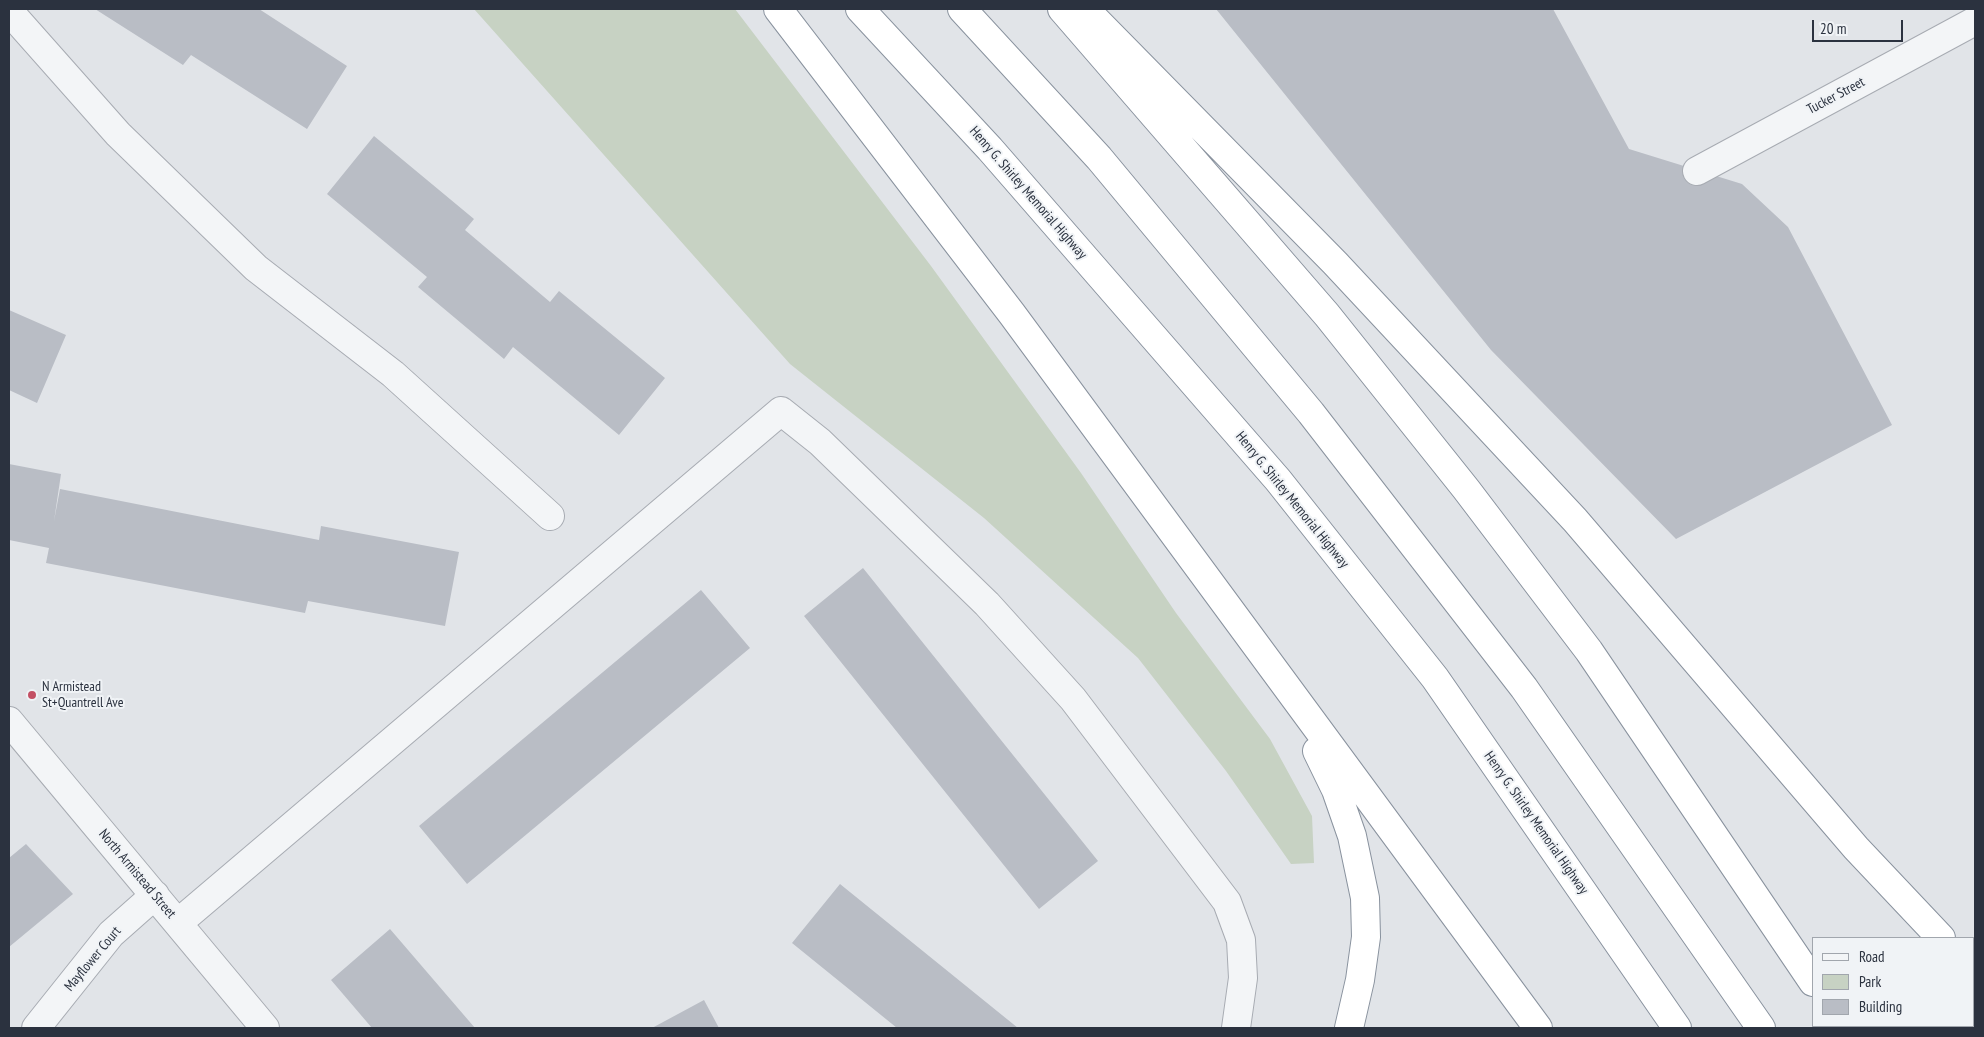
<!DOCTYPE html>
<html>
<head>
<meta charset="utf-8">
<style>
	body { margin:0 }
	#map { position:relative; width:1984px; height:1037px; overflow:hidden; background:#e1e4e8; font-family:"PT Sans Narrow",sans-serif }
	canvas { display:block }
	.frame { position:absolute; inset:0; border:10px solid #2b323f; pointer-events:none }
	.legend { position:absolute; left:1812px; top:937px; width:162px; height:90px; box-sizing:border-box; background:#f0f3f6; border:1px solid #a1a6ad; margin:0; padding:6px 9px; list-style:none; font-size:15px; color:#2b323f }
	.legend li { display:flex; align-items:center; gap:10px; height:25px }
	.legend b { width:25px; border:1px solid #a1a6ad }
	.scale { position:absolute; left:1812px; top:20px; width:91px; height:22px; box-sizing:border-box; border:2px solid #2b323f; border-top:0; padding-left:6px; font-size:15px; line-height:18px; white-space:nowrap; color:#2b323f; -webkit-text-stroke:4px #f0f3f6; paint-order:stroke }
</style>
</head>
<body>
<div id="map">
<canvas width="1984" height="1037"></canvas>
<div class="frame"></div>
<ul class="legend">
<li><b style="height:6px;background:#f3f5f7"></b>Road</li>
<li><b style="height:14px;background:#c7d2c3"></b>Park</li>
<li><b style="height:14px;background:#b9bdc5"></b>Building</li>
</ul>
<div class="scale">20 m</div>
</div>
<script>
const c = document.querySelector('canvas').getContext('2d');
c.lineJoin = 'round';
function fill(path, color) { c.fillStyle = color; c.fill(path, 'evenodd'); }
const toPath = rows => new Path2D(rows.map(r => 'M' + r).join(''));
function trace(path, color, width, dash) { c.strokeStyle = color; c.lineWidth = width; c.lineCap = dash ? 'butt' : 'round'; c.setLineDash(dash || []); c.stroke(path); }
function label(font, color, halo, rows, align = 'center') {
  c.font = font + ' "PT Sans Narrow",sans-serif'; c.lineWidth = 4; c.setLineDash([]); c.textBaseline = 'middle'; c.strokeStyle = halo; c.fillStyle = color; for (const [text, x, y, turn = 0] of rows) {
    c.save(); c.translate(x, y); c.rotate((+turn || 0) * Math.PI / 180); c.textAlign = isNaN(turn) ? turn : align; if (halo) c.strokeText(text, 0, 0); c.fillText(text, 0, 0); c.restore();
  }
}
fill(toPath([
	[474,9,735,9,931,266,1081,473,1176,613,1270,739,1312,816,1314,863,1291,864,1226,771,1138,658,984,518,790,364]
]), '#c7d2c3');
fill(toPath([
	[95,9,259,9,347,66,307,129,191,55,183,65],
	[1216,9,1553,9,1629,149,1742,184,1788,227,1892,425,1676,539,1491,350],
	[374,136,474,219,465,230,550,302,559,291,665,378,619,435,513,347,504,359,418,287,427,277,327,194],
	[9,310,66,335,37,403,9,390],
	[9,464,61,474,54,521,60,489,319,540,321,526,459,552,445,626,308,601,305,613,46,563,49,548,9,540],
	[863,568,1098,861,1039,909,804,616],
	[701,590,750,648,467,884,419,826],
	[26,844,73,894,9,947,9,858],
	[840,884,1018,1028,897,1028,792,943],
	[390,929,475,1028,372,1028,331,980],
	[704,1000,719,1028,652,1028]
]), '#b9bdc5');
const minor = toPath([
	[9,11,118,134,256,268,393,374,550,516],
	[1697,171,1975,21],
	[9,721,265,1028],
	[178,923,781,411,820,442,987,604,1073,699,1227,902,1241,940,1243,978,1236,1028],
	[36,1028,111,934,155,895]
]);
const highway = toPath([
	[778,9,1012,314,1538,1028],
	[860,9,990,149,1278,480,1435,678,1677,1028],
	[962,9,1099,158,1311,413,1524,688,1761,1028],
	[1062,9,1327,315,1466,489,1589,651,1813,982],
	[1085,9,1335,263,1575,520,1856,848,1941,938],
	[1317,751,1336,790,1352,836,1365,898,1366,937,1360,980,1349,1028],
	[1973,973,1975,976],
	[1842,1026,1844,1028]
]);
trace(minor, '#a7abb2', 30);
trace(highway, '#89929e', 30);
trace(minor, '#f3f5f7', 28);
trace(highway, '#fff', 28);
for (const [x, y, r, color] of [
	[32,695,5,"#c35064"]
]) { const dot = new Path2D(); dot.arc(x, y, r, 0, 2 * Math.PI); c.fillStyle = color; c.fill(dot); trace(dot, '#f0f3f6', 2); }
label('14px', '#2b323f', '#f0f3f6', [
	["Tucker Street",1836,96,-28],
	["Henry G. Shirley Memorial Highway",1028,193,49],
	["Henry G. Shirley Memorial Highway",1292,500,51],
	["Henry G. Shirley Memorial Highway",1536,823,55],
	["North Armistead Street",137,874,50],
	["Mayflower Court",93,959,-50]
]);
label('14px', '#2b323f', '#f0f3f6', [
	["N Armistead",42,687],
	["St+Quantrell Ave",42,703]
], 'left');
</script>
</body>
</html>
